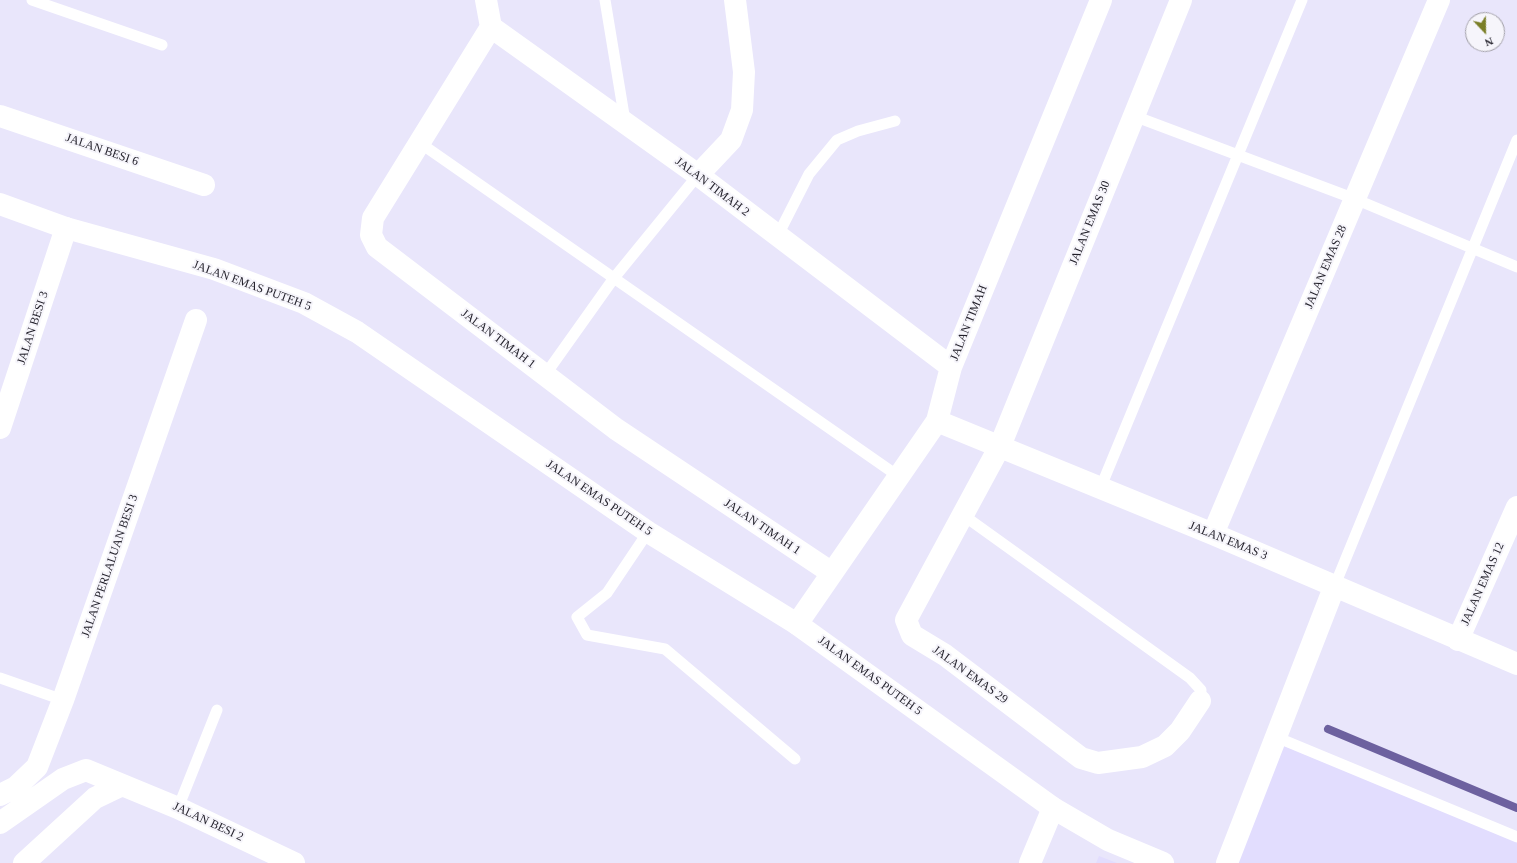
<!DOCTYPE html>
<html>
<head>
<meta charset="utf-8">
<style>
	body { margin:0 }
	#map { position:relative; width:1517px; height:863px; overflow:hidden; background:#e9e6fb; font-family:"Times New Roman",serif }
	canvas { display:block }
	.north { position:absolute; left:1465px; top:12px; width:40px; height:40px; box-sizing:border-box; background:#f6f5fb; border:1px solid #a19fa7; border-radius:50%; rotate:158deg; font-size:11px; font-weight:700; line-height:16px; text-align:center; color:#211f29 }
	.north::after { content:''; display:block; margin:auto; width:14px; height:18px; background:#7a7e27; clip-path:polygon(50% 0,100% 100%,50% 72%,0 100%) }
</style>
</head>
<body>
<div id="map">
<canvas width="1517" height="863"></canvas>
<div class="north">N</div>
</div>
<script>
const c = document.querySelector('canvas').getContext('2d');
c.lineJoin = 'round';
function fill(path, color) { c.fillStyle = color; c.fill(path, 'evenodd'); }
const toPath = rows => new Path2D(rows.map(r => 'M' + r).join(''));
function trace(path, color, width, dash) { c.strokeStyle = color; c.lineWidth = width; c.lineCap = dash ? 'butt' : 'round'; c.setLineDash(dash || []); c.stroke(path); }
function label(font, color, halo, rows, align = 'center') {
  c.font = font + ' "Times New Roman",serif'; c.lineWidth = 4; c.setLineDash([]); c.textBaseline = 'middle'; c.strokeStyle = halo; c.fillStyle = color; for (const [text, x, y, turn = 0] of rows) {
    c.save(); c.translate(x, y); c.rotate((+turn || 0) * Math.PI / 180); c.textAlign = isNaN(turn) ? turn : align; if (halo) c.strokeText(text, 0, 0); c.fillText(text, 0, 0); c.restore();
  }
}
fill(toPath([
	[1284,746,1517,840,1517,863,1237,863],
	[1099,856,1117,863,1096,863]
]), '#e2ddfe');
trace(toPath([
	[1328,729,1517,808]
]), '#6d619f', 8);
trace(toPath([
	[32,0,162,45],
	[605,0,625,121],
	[1134,116,1355,199,1517,267],
	[420,143,898,476],
	[777,237,809,174,837,140,858,131,895,121],
	[545,375,614,278,698,175],
	[1100,489,1302,0],
	[963,515,1190,678,1201,690,1200,701],
	[648,532,607,593,577,617,587,635,665,649,795,759],
	[1335,585,1517,140],
	[0,678,63,700],
	[1276,737,1517,837],
	[178,808,217,710]
]), '#fff', 11);
trace(toPath([
	[486,0,491,27,698,175,951,367],
	[1181,0,1000,446,906,620,912,635,945,655,1081,758,1098,763,1142,757,1165,746,1180,731,1200,701],
	[491,27,373,218,371,235,377,247,616,429,832,573],
	[0,116,204,185],
	[698,175,731,140,742,110,744,72,735,0],
	[937,421,1213,534,1517,664],
	[0,428,66,228],
	[1213,534,1439,0],
	[797,624,937,421,951,367,1101,0],
	[1458,640,1517,507],
	[0,795,16,787,37,767,63,700,196,320],
	[0,823,63,779,86,770,178,808,294,863],
	[24,863,95,798,122,785],
	[1030,863,1053,808],
	[1227,863,1335,585]
]), '#fff', 22);
trace(toPath([
	[0,204,66,228,214,269,304,303,357,332,648,532,797,624,1053,808,1108,840,1163,863]
]), '#fff', 22);
label('12px', '#211f29', '#f6f5fb', [
	["JALAN BESI 6",102,150,19],
	["JALAN TIMAH 2",712,187,37],
	["JALAN EMAS 30",1090,223,-68],
	["JALAN EMAS 28",1326,267,-67],
	["JALAN EMAS PUTEH 5",252,286,20],
	["JALAN TIMAH",969,323,-68],
	["JALAN BESI 3",33,328,-72],
	["JALAN TIMAH 1",498,339,37],
	["JALAN EMAS PUTEH 5",599,498,34],
	["JALAN TIMAH 1",762,527,34],
	["JALAN EMAS 3",1228,541,22],
	["JALAN PERLALUAN BESI 3",110,566,-71],
	["JALAN EMAS 12",1483,584,-66],
	["JALAN EMAS 29",970,675,36],
	["JALAN EMAS PUTEH 5",870,676,36],
	["JALAN BESI 2",208,822,25]
]);
</script>
</body>
</html>
